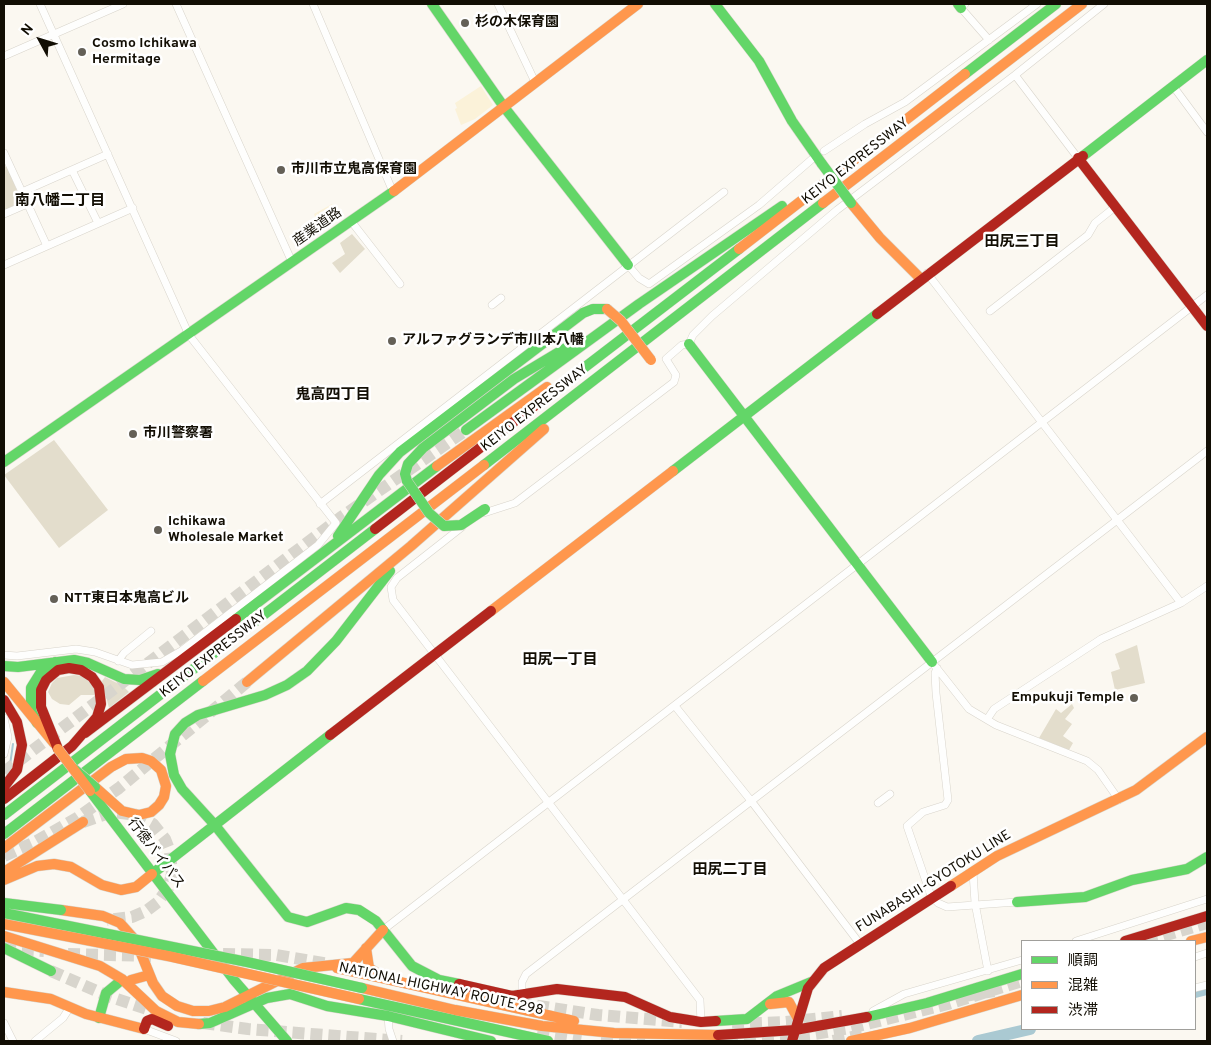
<!DOCTYPE html>
<html>
<head>
<meta charset="utf-8">
<style>
	body { margin:0 }
	#map { position:relative; width:1211px; height:1045px; overflow:hidden; background:#fbf8f1; font-family:Overpass,"Noto Sans JP",sans-serif }
	canvas { display:block }
	.frame { position:absolute; inset:0; border:5px solid #120e04; pointer-events:none }
	.legend { position:absolute; left:1021px; top:940px; width:175px; height:90px; box-sizing:border-box; background:#fff; border:1px solid #a09f9b; margin:0; padding:6px 9px; list-style:none; font-size:15px; color:#120e04 }
	.legend li { display:flex; align-items:center; gap:10px; height:25px }
	.legend b { width:25px; border:1px solid #a09f9b }
	.north { position:absolute; left:15px; top:15px; width:50px; height:50px; -webkit-text-stroke:4px #fff; paint-order:stroke; rotate:309deg; font-size:14px; font-weight:700; line-height:20px; text-align:center; color:#120e04 }
	.north::after { content:''; display:block; margin:auto; width:18px; height:22px; background:#120e04; clip-path:polygon(50% 0,100% 100%,50% 72%,0 100%) }
</style>
</head>
<body>
<div id="map">
<canvas width="1211" height="1045"></canvas>
<div class="frame"></div>
<ul class="legend">
<li><b style="height:6px;background:#63d668"></b>順調</li>
<li><b style="height:6px;background:#ff974d"></b>混雑</li>
<li><b style="height:6px;background:#b3261e"></b>渋滞</li>
</ul>
<div class="north">N</div>
</div>
<script>
const c = document.querySelector('canvas').getContext('2d');
c.lineJoin = 'round';
function fill(path, color) { c.fillStyle = color; c.fill(path, 'evenodd'); }
const toPath = rows => new Path2D(rows.map(r => 'M' + r).join(''));
function trace(path, color, width, dash) { c.strokeStyle = color; c.lineWidth = width; c.lineCap = dash ? 'butt' : 'round'; c.setLineDash(dash || []); c.stroke(path); }
function label(font, color, halo, rows, align = 'center') {
  c.font = font + ' Overpass,"Noto Sans JP",sans-serif'; c.lineWidth = 5; c.setLineDash([]); c.textBaseline = 'middle'; c.strokeStyle = halo; c.fillStyle = color; for (const [text, x, y, turn = 0] of rows) {
    c.save(); c.translate(x, y); c.rotate((+turn || 0) * Math.PI / 180); c.textAlign = isNaN(turn) ? turn : align; if (halo) c.strokeText(text, 0, 0); c.fillText(text, 0, 0); c.restore();
  }
}
fill(toPath([
	[481,86,493,105,475,119,461,125,455,109,457,108,455,103],
	[332,204,339,219,320,231,314,214]
]), '#fbf2d9');
fill(toPath([
	[4,166,7,167,21,200,20,203,4,210],
	[352,234,365,249,340,273,332,263,345,254,340,243],
	[54,440,108,510,59,548,4,475],
	[1137,645,1145,683,1115,690,1111,672,1120,669,1115,654],
	[74,675,82,676,94,686,94,695,81,695,69,705,60,704,52,699,48,692,52,683,57,678],
	[105,677,123,686,129,692,109,708,102,681],
	[1072,704,1074,708,1065,719,1072,724,1063,736,1073,743,1069,750,1039,738,1056,709,1061,713]
]), '#e3ddcc');
trace(toPath([
	[10,765,13,744]
]), '#aac9d2', 2);
trace(toPath([
	[1195,992,1207,989],
	[978,1041,1030,1029]
]), '#aac9d2', 12);
trace(toPath([
	[4,772,340,518,466,430],
	[83,822,112,812,137,815,153,824,165,839,170,852,172,874,168,888,158,902,146,911,132,917,107,920],
	[4,856,35,842,77,818,119,788,247,682],
	[1146,941,1207,923],
	[4,948,44,951],
	[68,954,151,956],
	[223,954,276,955,330,964],
	[51,971,108,996,159,1013],
	[965,996,994,991],
	[519,1003,598,1015,682,1022],
	[203,1023,248,1029,402,1041],
	[732,1024,786,1022,842,1016],
	[537,1034,581,1041],
	[601,1038,645,1041],
	[726,1041,814,1034,850,1028,948,1004,1022,981],
	[833,1041,862,1035]
]), '#d8d5cd', 12, [12, 6]);
const street = toPath([
	[176,4,292,262],
	[313,4,393,192],
	[498,4,535,82],
	[965,4,961,8,989,40],
	[4,56,123,4],
	[1015,75,1078,158],
	[1173,86,1207,132],
	[824,151,865,124,905,102,1037,4],
	[4,153,47,246],
	[72,170,98,223],
	[22,192,108,154],
	[4,214,27,204],
	[351,221,400,284],
	[4,265,133,208],
	[628,265,639,278,649,284,759,205,811,160],
	[927,273,1181,603],
	[492,305,501,298],
	[990,311,1088,235,1095,223,1115,207],
	[320,504,724,192],
	[484,513,515,503,674,382,676,375,666,359,682,345,689,344,693,335,712,316,837,210,1015,75,1104,4],
	[462,527,397,578,391,587,393,600,700,1000,701,1022],
	[4,655,17,656,76,649,95,652,132,665,162,662,181,651,318,545,336,523,189,335,40,4],
	[118,661,124,653,151,631],
	[935,666,969,709,996,725,1087,761,1098,770,1119,800],
	[937,668,935,673,936,693,948,800,945,805,923,812,907,826,931,896,938,903,947,907,1017,902],
	[675,706,752,802,860,944],
	[4,718,8,737,4,754],
	[988,718,994,709,1101,639,1181,603,1207,586],
	[878,803,890,794],
	[973,872,975,903,988,971],
	[383,930,1207,295],
	[1076,941,1207,899],
	[1195,957,1207,953],
	[1195,988,1207,985],
	[522,996,522,982,526,974,1207,451],
	[873,1011,904,994,1022,960],
	[388,1016,389,1029,393,1041],
	[4,1023,13,1041],
	[144,1029,176,1041],
	[35,1041,63,1018,70,1007]
]);
const fast = toPath([
	[432,4,504,107,628,265],
	[715,4,759,61,792,121,822,164],
	[958,4,961,8],
	[965,74,1056,4],
	[1083,156,1207,60],
	[689,344,932,662],
	[559,387,739,249],
	[466,430,639,304,782,206],
	[4,462,394,191],
	[484,465,823,203],
	[673,471,877,314],
	[407,481,405,474,408,464,423,448,514,379,579,340],
	[338,536,379,475,400,452,583,313,593,309,607,309],
	[236,619,437,466],
	[4,666,18,667,74,660,88,663,124,679,140,680,158,674],
	[37,723,31,710,31,688,41,672,55,662],
	[90,791,234,980,287,1041],
	[4,815,375,529],
	[214,824,288,917,307,922,346,908,359,910,376,921,412,966,439,980,459,984],
	[214,824,182,789,174,775,170,754,175,734,185,723,198,715,265,695,287,685,307,671,336,641,390,571],
	[4,834,203,681],
	[152,874,330,735],
	[1017,902,1085,897,1132,880,1187,869,1207,857],
	[4,948,51,971],
	[359,999,548,1041],
	[867,1017,927,1003,1022,974],
	[99,1018,106,993,118,983],
	[716,1021,747,1019,777,996,811,982],
	[199,1024,210,1023,267,998,290,994,327,1006,388,1016,491,1041]
]);
const slow = toPath([
	[394,191,638,4],
	[823,203,1082,4],
	[851,203,880,238,921,279],
	[739,249,965,74],
	[437,466,547,387],
	[491,611,673,471],
	[203,681,484,465],
	[4,682,54,743],
	[247,682,411,546,544,429],
	[4,848,111,767,126,759,142,758,151,761,161,770,166,786,164,797,159,805,151,812,139,815,122,811,95,787],
	[4,872,83,822],
	[4,880,37,866,54,864,71,867,102,885,121,890,136,887,152,874],
	[951,886,997,856,1136,790,1207,737],
	[61,910,103,916,120,923,136,941,153,983,162,996,177,1006,193,1011,209,1011,225,1007,303,968,353,963,383,930],
	[4,936,100,966,122,979,156,1011,178,1022,199,1024],
	[1191,941,1207,937],
	[366,948,369,968,383,977],
	[337,968,574,1021],
	[131,980,149,975],
	[362,988,455,1010,542,1026,614,1033,718,1035],
	[4,992,51,999,86,1014,144,1029],
	[770,1004,789,1002,798,1019],
	[851,1041,910,1028,1022,995]
]);
const jam = toPath([
	[1078,158,1207,326],
	[877,314,1083,156],
	[375,529,559,387],
	[4,700,17,722,22,745,17,770,4,787],
	[85,733,236,619],
	[330,735,491,611],
	[4,799,72,746,97,717,101,704,99,687,92,677,81,670,69,668,58,670,46,680,41,690,41,707,58,749],
	[1125,941,1207,916],
	[459,984,512,996,557,989,625,997,670,1017,701,1022,716,1021],
	[144,1029,147,1021,152,1019,168,1026],
	[718,1035,795,1030,867,1017],
	[792,1041,808,988,824,968,951,886]
]);
trace(street, '#d8d4cb', 8);
trace(fast, '#d8d4cb', 11);
trace(slow, '#d8d4cb', 11);
trace(jam, '#d8d4cb', 11);
trace(street, '#fefefd', 7);
trace(fast, '#63d668', 10);
trace(slow, '#ff974d', 10);
trace(jam, '#b3261e', 10);
const fastBridge = toPath([
	[822,164,851,203],
	[407,481,429,513,444,526,461,525,485,509],
	[74,769,95,787],
	[4,903,61,910],
	[4,913,247,962,362,988]
]);
const slowBridge = toPath([
	[607,309,621,321,651,360],
	[58,749,90,791],
	[4,924,168,956,359,999]
]);
trace(fastBridge, '#d8d4cb', 11, []);
trace(slowBridge, '#d8d4cb', 11, []);
trace(fastBridge, '#63d668', 10);
trace(slowBridge, '#ff974d', 10);
for (const [x, y, r, color] of [
	[465,23,5,"#646057"],
	[82,52,5,"#646057"],
	[281,170,5,"#646057"],
	[392,341,5,"#646057"],
	[133,434,5,"#646057"],
	[158,530,5,"#646057"],
	[54,599,5,"#646057"],
	[1134,698,5,"#646057"]
]) { const dot = new Path2D(); dot.arc(x, y, r, 0, 2 * Math.PI); c.fillStyle = color; c.fill(dot); trace(dot, '#fff', 2); }
label('bold 14px', '#120e04', '#fff', [
	["杉の木保育園",475,23],
	["Cosmo Ichikawa",92,44],
	["Hermitage",92,60],
	["市川市立鬼高保育園",291,170],
	["アルファグランデ市川本八幡",402,341],
	["市川警察署",143,434],
	["Ichikawa",168,522],
	["Wholesale Market",168,538],
	["NTT東日本鬼高ビル",64,599],
	["Empukuji Temple",1124,698,"right"]
], 'left');
label('14px', '#120e04', '#fff', [
	["KEIYO EXPRESSWAY",856,162,-38],
	["産業道路",318,228,-35],
	["KEIYO EXPRESSWAY",535,409,-38],
	["KEIYO EXPRESSWAY",214,655,-38],
	["行徳バイパス",155,854,53],
	["FUNABASHI-GYOTOKU LINE",934,882,-32],
	["NATIONAL HIGHWAY ROUTE 298",441,990,12]
]);
label('bold 15px', '#120e04', '#fff', [
	["南八幡二丁目",60,202],
	["田尻三丁目",1022,243],
	["鬼高四丁目",333,396],
	["田尻一丁目",560,661],
	["田尻二丁目",730,871]
]);
</script>
</body>
</html>
